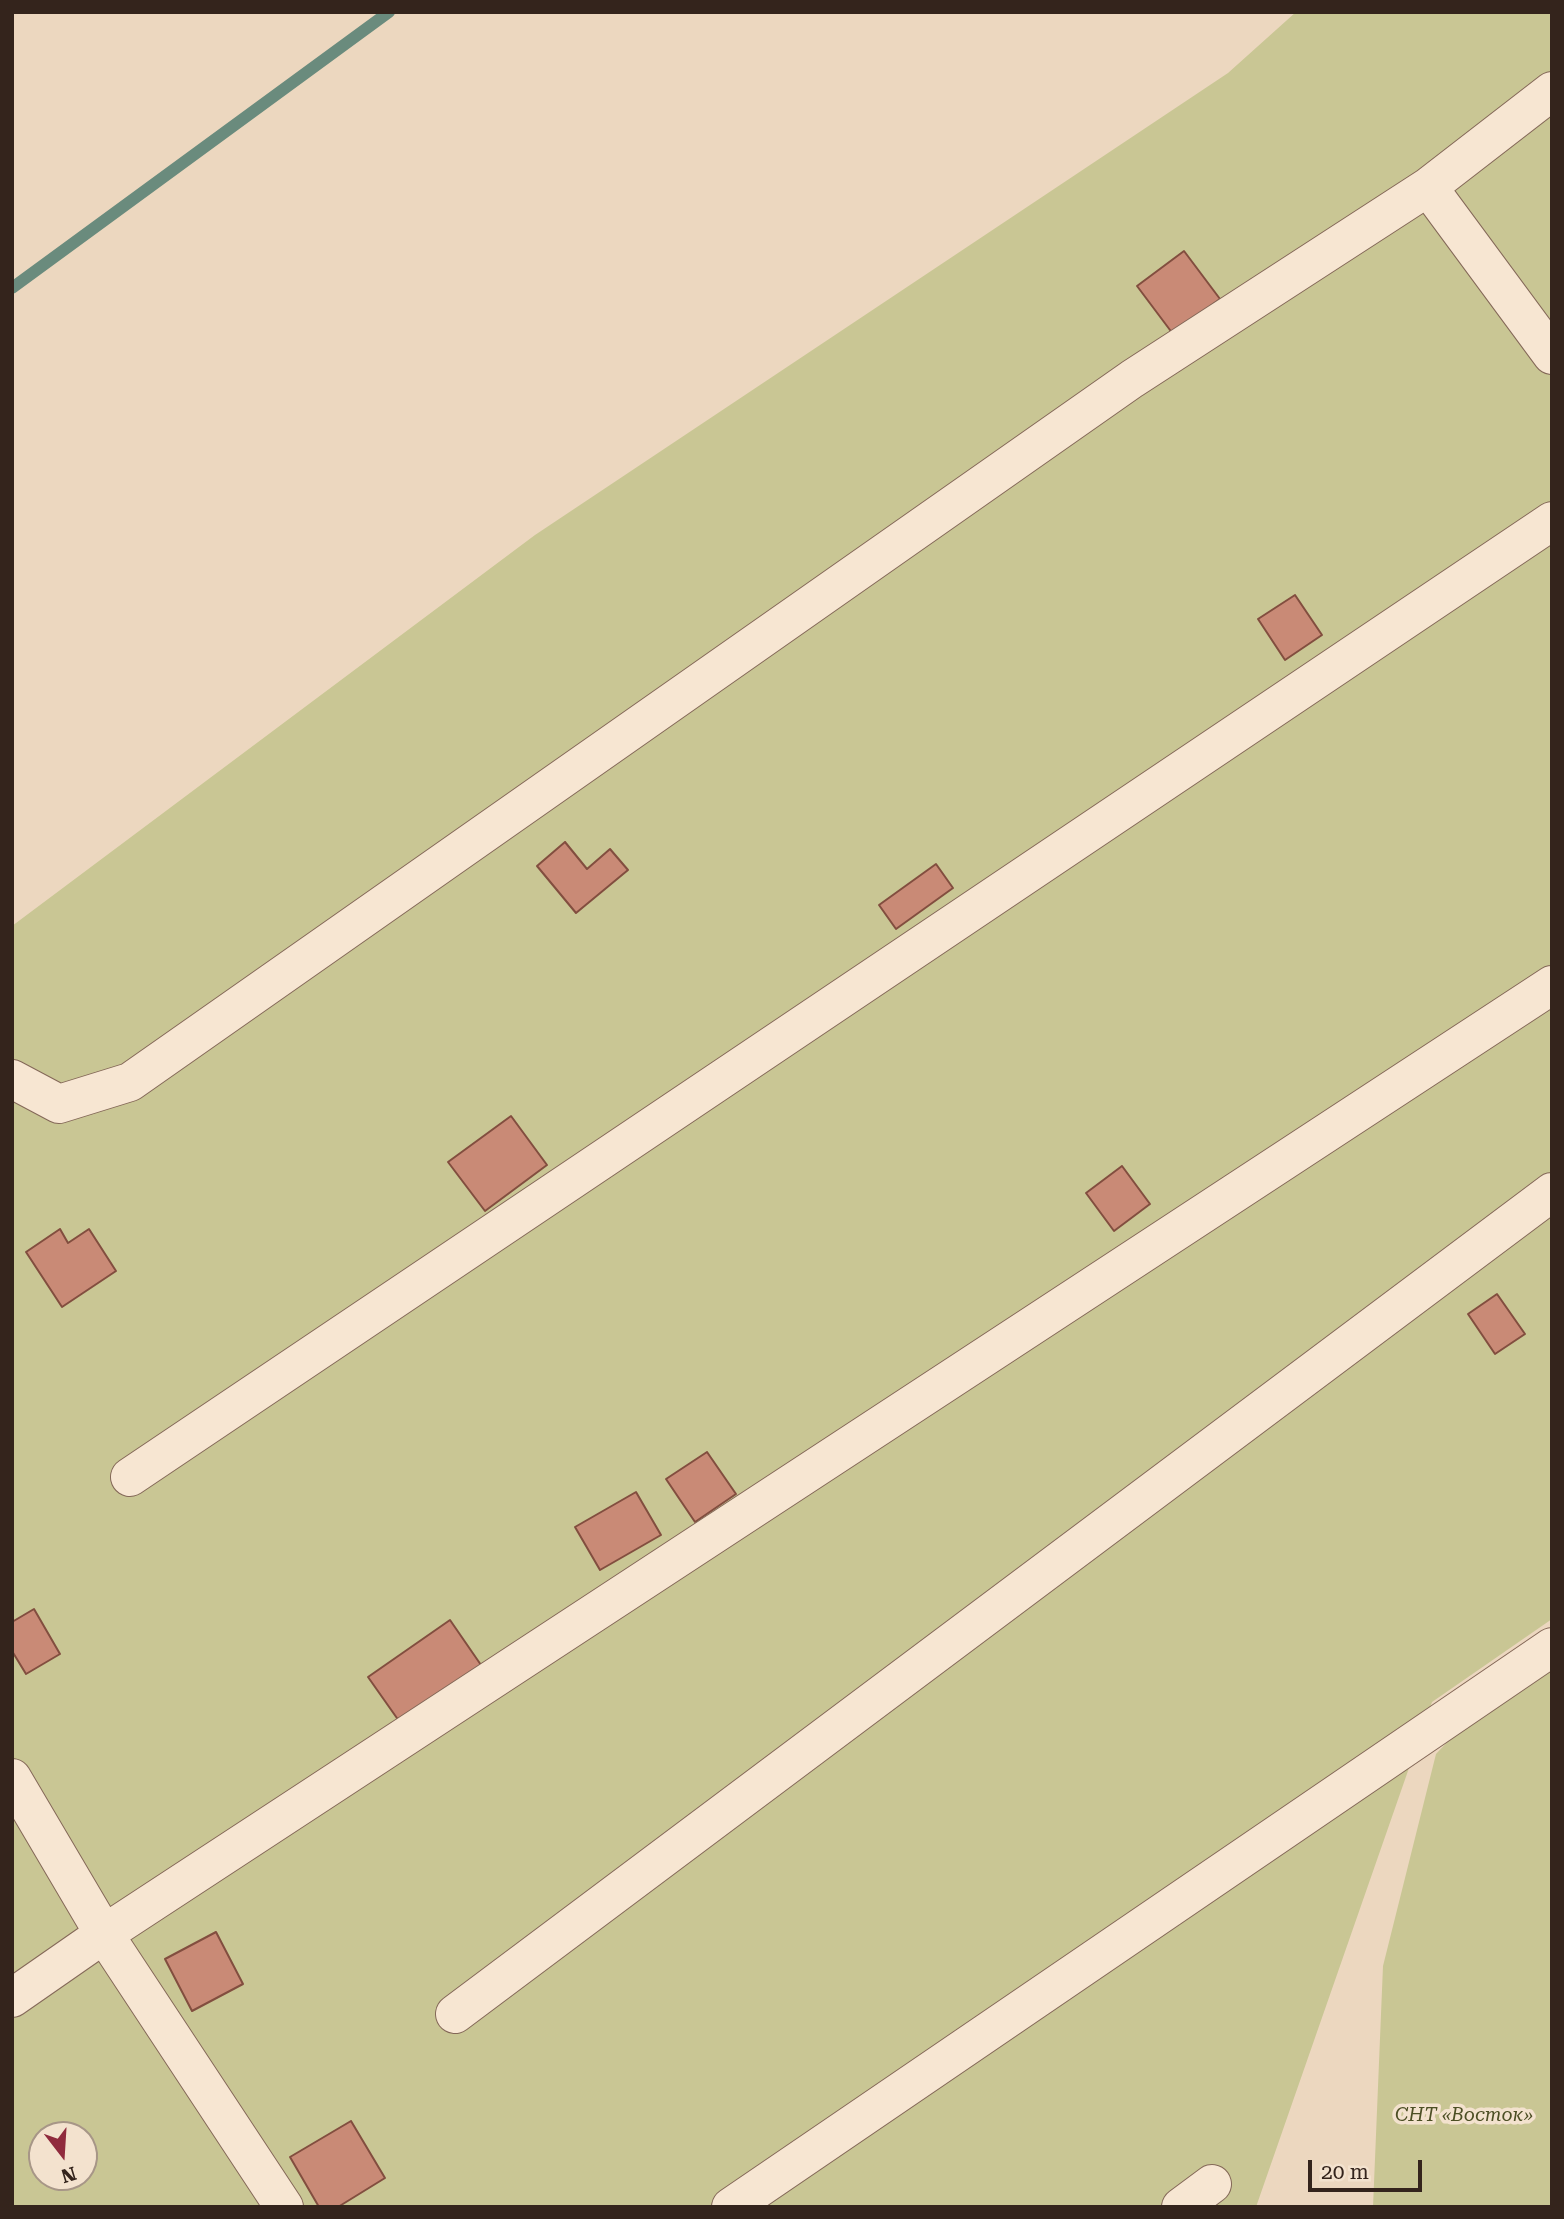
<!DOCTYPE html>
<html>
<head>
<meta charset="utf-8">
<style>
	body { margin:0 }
	#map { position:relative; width:1564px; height:2219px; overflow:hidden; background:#ecd7bf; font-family:"Roboto Serif",serif }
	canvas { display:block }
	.frame { position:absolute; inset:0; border:14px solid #34241c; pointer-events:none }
	.north { position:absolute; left:28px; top:2121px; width:70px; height:70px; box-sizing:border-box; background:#f3e2ce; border:2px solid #a79687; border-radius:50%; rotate:163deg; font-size:19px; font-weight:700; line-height:28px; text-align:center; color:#34241c }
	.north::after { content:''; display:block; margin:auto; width:24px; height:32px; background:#902b3d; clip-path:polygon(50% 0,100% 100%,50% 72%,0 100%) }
	.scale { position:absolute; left:1308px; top:2160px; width:114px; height:32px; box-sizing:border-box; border:4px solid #34241c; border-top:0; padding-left:9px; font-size:21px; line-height:24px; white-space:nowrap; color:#34241c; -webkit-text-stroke:5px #f3e2ce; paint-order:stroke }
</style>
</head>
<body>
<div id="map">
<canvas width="1564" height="2219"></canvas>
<div class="frame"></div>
<div class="north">N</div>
<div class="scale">20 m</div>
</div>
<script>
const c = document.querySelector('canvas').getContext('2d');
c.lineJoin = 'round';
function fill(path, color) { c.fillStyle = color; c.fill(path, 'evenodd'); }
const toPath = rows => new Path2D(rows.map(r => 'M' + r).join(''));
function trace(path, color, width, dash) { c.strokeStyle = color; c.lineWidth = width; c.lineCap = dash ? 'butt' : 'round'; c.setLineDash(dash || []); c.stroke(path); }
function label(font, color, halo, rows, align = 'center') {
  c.font = font + ' "Roboto Serif",serif'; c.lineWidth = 7; c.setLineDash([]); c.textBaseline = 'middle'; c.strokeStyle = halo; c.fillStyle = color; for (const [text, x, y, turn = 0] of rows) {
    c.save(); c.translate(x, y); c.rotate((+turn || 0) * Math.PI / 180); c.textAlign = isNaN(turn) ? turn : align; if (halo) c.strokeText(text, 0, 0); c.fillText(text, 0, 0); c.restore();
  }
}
fill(toPath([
	[1296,12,1552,12,1552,1619,1432,1702,1256,2207,12,2207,12,926,535,535,1228,73],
	[42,2135,84,2135,84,2177,42,2177],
	[1552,1658,1552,2207,1373,2207,1383,1966,1436,1754,1486,1701]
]), '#c9c694');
trace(toPath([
	[12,288,389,12]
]), '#6a8b7d', 12);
const building = toPath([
	[1184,251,1220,299,1173,334,1137,286,1184,251],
	[1295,595,1322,635,1285,660,1258,619,1295,595],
	[565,842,587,869,610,849,628,870,576,913,537,866,565,842],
	[936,864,953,888,896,929,879,905,936,864],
	[511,1116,547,1165,485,1211,448,1162,511,1116],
	[1122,1166,1150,1204,1114,1231,1086,1193,1122,1166],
	[60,1229,68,1243,89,1229,116,1271,62,1307,26,1252,60,1229],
	[1497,1294,1525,1334,1495,1354,1468,1314,1497,1294],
	[707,1452,736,1494,695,1522,666,1479,707,1452],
	[636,1492,661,1535,600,1570,575,1527,636,1492],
	[34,1609,60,1654,26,1674,12,1651,12,1622,34,1609],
	[450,1620,481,1665,399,1721,368,1677,450,1620],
	[216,1932,243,1984,192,2011,165,1959,216,1932],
	[351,2121,385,2178,338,2207,319,2207,290,2157,351,2121]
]);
fill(building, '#c98a76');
trace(building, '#824e3f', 2);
const minor = toPath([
	[1428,187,1552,355],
	[12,1079,59,1104,130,1082,1132,379,1428,187,1552,91],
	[130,1477,1552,521],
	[12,1778,104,1934,284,2207],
	[12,1998,104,1934,1552,985],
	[455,2014,1552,1192],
	[731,2207,1552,1647],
	[1181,2207,1212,2184]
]);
trace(minor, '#846858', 40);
trace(minor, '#f7e6d2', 38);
label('italic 19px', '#4c4f24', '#f3e2ce', [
	["СНТ «Восток»",1464,2115]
]);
</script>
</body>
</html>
